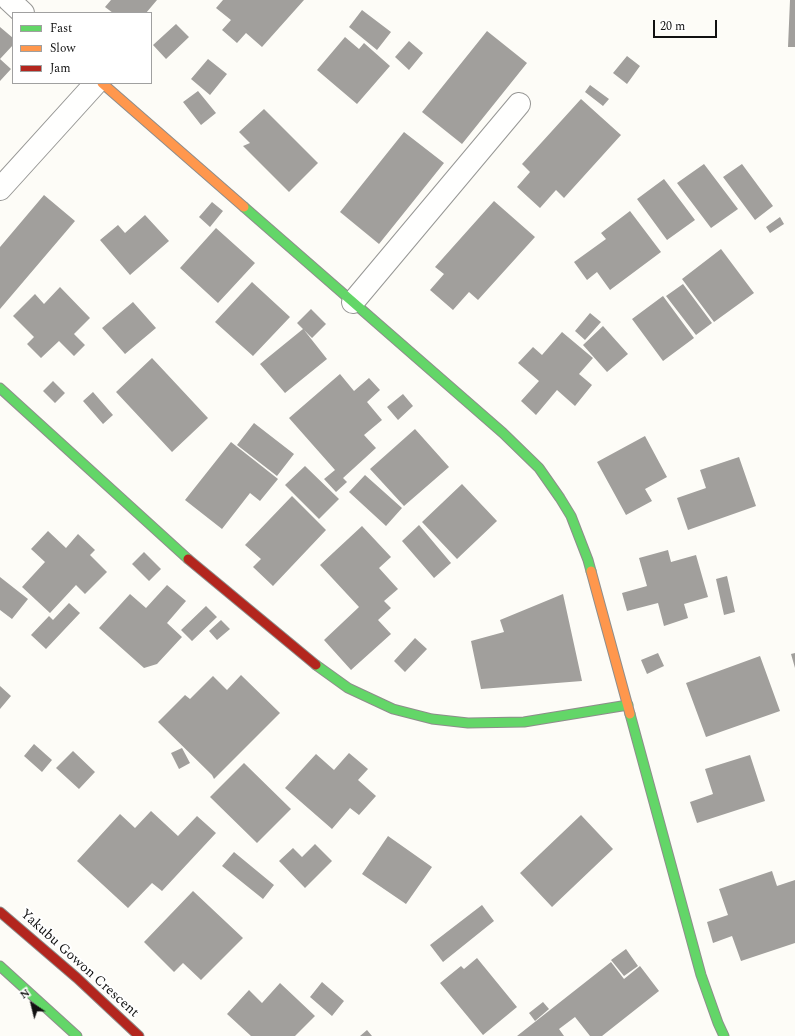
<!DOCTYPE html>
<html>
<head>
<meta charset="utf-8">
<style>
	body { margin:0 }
	#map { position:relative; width:795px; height:1036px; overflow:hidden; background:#fdfcf7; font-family:Spectral,serif }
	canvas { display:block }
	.legend { position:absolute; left:12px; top:12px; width:140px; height:72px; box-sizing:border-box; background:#fff; border:1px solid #a0a0a0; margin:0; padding:5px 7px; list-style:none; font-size:12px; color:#111 }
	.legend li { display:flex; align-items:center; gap:8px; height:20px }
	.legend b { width:20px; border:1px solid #a0a0a0 }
	.north { position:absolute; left:12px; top:984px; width:40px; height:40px; -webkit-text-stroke:3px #fff; paint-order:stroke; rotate:325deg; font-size:11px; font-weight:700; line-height:16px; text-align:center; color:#111 }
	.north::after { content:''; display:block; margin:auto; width:14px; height:18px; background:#111; clip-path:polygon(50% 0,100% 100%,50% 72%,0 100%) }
	.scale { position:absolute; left:653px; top:20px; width:64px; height:18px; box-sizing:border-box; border:2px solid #111; border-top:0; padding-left:5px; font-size:12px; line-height:14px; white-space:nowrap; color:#111; -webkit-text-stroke:3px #fff; paint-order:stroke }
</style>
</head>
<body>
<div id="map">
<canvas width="795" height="1036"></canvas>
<ul class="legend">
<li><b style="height:5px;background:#63d668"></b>Fast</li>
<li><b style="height:5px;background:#ff974d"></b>Slow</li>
<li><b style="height:5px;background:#b3261e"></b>Jam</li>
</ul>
<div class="north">N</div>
<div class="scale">20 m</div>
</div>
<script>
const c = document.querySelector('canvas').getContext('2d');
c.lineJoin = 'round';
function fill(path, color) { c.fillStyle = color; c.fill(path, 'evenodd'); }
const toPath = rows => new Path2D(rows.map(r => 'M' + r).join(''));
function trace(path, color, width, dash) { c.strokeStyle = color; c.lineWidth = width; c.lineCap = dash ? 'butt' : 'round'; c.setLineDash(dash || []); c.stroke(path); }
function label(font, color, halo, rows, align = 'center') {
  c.font = font + ' Spectral,serif'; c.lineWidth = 4; c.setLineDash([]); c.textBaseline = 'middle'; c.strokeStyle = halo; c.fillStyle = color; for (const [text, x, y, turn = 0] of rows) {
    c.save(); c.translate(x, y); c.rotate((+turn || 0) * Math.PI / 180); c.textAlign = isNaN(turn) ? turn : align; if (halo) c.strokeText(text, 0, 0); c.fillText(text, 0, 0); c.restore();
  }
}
fill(toPath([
	[111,0,157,0,146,13,113,13,105,7],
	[223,0,304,0,262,47,246,33,237,43,222,30,231,20,216,8],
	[790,0,795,0,795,47,788,47],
	[362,10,391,32,377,50,349,27],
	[176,24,189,37,166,59,153,45],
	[0,27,13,38,13,45,0,59],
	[487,31,527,63,462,144,422,112],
	[345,37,359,49,364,43,390,66,357,104,317,70],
	[409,41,423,53,409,70,395,57],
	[627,56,640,66,627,84,613,73],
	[0,59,11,69,0,81],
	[208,59,227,74,210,95,191,79],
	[590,85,609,99,603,106,585,92],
	[198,91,216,113,201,125,183,102],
	[581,99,621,135,564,198,556,190,540,208,517,187,530,172,522,164],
	[264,109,318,163,289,192,243,146,250,143,239,132],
	[404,132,444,163,379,244,340,212],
	[704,164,738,209,711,228,677,183],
	[742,164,773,206,755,220,723,177],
	[664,179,695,220,667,240,637,199],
	[44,195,75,221,0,309,0,247],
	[494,201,535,237,478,300,469,292,453,310,430,290,444,274,435,267],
	[212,202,223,211,210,227,199,217],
	[630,211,661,252,610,290,597,272,587,280,574,262,606,239,601,233],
	[145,215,169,241,130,275,100,240,118,225,125,233],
	[780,217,784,224,770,233,766,227],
	[216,228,255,263,218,303,180,268],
	[721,249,754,293,714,322,682,279],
	[252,282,290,317,253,356,215,322],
	[683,284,712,323,696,335,666,296],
	[60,287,90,318,74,334,85,345,74,356,59,341,41,358,27,344,34,337,13,316,35,294,44,304],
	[663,296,694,338,663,361,632,319],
	[133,302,156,328,125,354,102,328],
	[311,309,326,324,312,338,304,330,327,359,285,393,260,364,303,329,297,323],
	[590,313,601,322,585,340,575,331],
	[603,326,628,354,607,372,583,345],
	[562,332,593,358,579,374,592,385,575,406,557,390,536,415,521,401,539,381,518,363,533,347,542,355],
	[152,358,208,418,172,452,116,392],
	[340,374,354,391,369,378,380,390,367,402,382,420,364,435,376,448,343,478,347,482,336,492,324,479,335,470,289,418],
	[53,381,65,393,55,403,43,391],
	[93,392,113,415,103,424,83,401],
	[403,394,413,406,398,420,387,407],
	[254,423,294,454,277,476,237,445],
	[415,429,449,467,404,506,370,469],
	[645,436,667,477,645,489,652,501,626,515,597,462],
	[231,442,278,479,260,501,250,493,222,529,185,500],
	[739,457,756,506,688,530,677,498,706,488,700,470],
	[305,466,339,499,319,519,285,485],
	[365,475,402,508,386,526,349,492],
	[462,484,497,521,457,559,422,522],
	[292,496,326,530,273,586,253,567,261,559,245,545],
	[419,525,451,563,434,578,402,541],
	[362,526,391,557,379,568,398,589,384,601,391,608,378,620,391,634,351,670,324,640,359,607,320,565],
	[48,531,66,548,78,534,95,550,90,555,107,572,85,594,76,585,50,613,22,587,45,562,31,549],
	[668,550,671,562,696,555,708,597,684,604,688,618,664,626,658,603,627,611,622,593,647,586,639,558],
	[144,552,161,569,149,581,132,564],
	[727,576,735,612,724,615,716,579],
	[0,577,28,599,12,619,0,610],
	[167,585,186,601,167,623,182,637,157,664,144,668,99,628,130,594,146,608],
	[563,594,582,681,481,689,471,641,504,632,500,620],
	[69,603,80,613,46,649,31,635,49,616,53,620],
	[206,606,217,617,192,641,181,630],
	[221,620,230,629,217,640,209,631],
	[415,638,427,649,405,672,394,661],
	[658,653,664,666,647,674,641,660],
	[795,653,795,668,791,654],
	[760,656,780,711,706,737,686,683],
	[241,675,280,713,214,779,212,775,158,722,185,695,190,699,213,676,227,690],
	[0,686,11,696,0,709],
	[34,744,52,760,42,772,24,756],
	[182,748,190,763,179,769,171,753],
	[73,751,95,772,79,789,56,768],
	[349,753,368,769,358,780,376,796,359,815,350,808,332,829,285,788,316,754,334,770],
	[750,755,765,801,697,823,690,802,713,794,705,769],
	[244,763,291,809,257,843,210,797],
	[151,811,178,836,197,816,216,833,162,891,152,883,128,908,77,861,120,814,135,828],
	[581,815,613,849,552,907,520,873],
	[388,836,432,867,406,904,362,874],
	[315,844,332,861,305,888,279,861,293,848,302,857],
	[234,852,274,885,263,899,222,866],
	[772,871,777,886,795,880,795,943,741,961,732,936,713,943,707,922,728,915,719,889],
	[193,891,243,938,201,980,183,963,174,972,144,942],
	[482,905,494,921,443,962,430,945],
	[626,949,638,966,624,976,611,960],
	[477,958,517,1007,483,1035,440,983,461,966,464,969],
	[611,962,624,979,640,966,659,991,602,1036,590,1036,575,1017,559,1029,564,1036,517,1036],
	[322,982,344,1001,332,1016,310,997],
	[280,983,315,1016,295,1036,251,1036,227,1014,249,990,262,1003],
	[543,1002,549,1009,535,1021,529,1013],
	[367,1030,372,1036,360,1036]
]), '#a19f9c');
const street = toPath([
	[9,0,23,13],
	[0,189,96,83],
	[353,302,519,104]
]);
const fast = toPath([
	[244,207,503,433,539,468,560,498,571,516,588,560,591,571],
	[0,388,188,559],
	[316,665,348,688,393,709,432,719,468,723,524,722,628,705],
	[630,714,701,975,718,1023,724,1036],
	[0,966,77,1036]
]);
const slow = toPath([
	[102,83,244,207],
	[591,571,630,714]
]);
const jam = toPath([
	[188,559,316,665],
	[0,912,77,978,139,1036]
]);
trace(street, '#979795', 24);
trace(fast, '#8e8d8b', 11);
trace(slow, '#8e8d8b', 11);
trace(jam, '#8e8d8b', 11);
trace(street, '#fffffe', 22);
trace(fast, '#63d668', 9);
trace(slow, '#ff974d', 9);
trace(jam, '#b3261e', 9);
label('14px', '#111', '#fff', [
	["Yakubu Gowon Crescent",79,964,42]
]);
</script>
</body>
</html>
